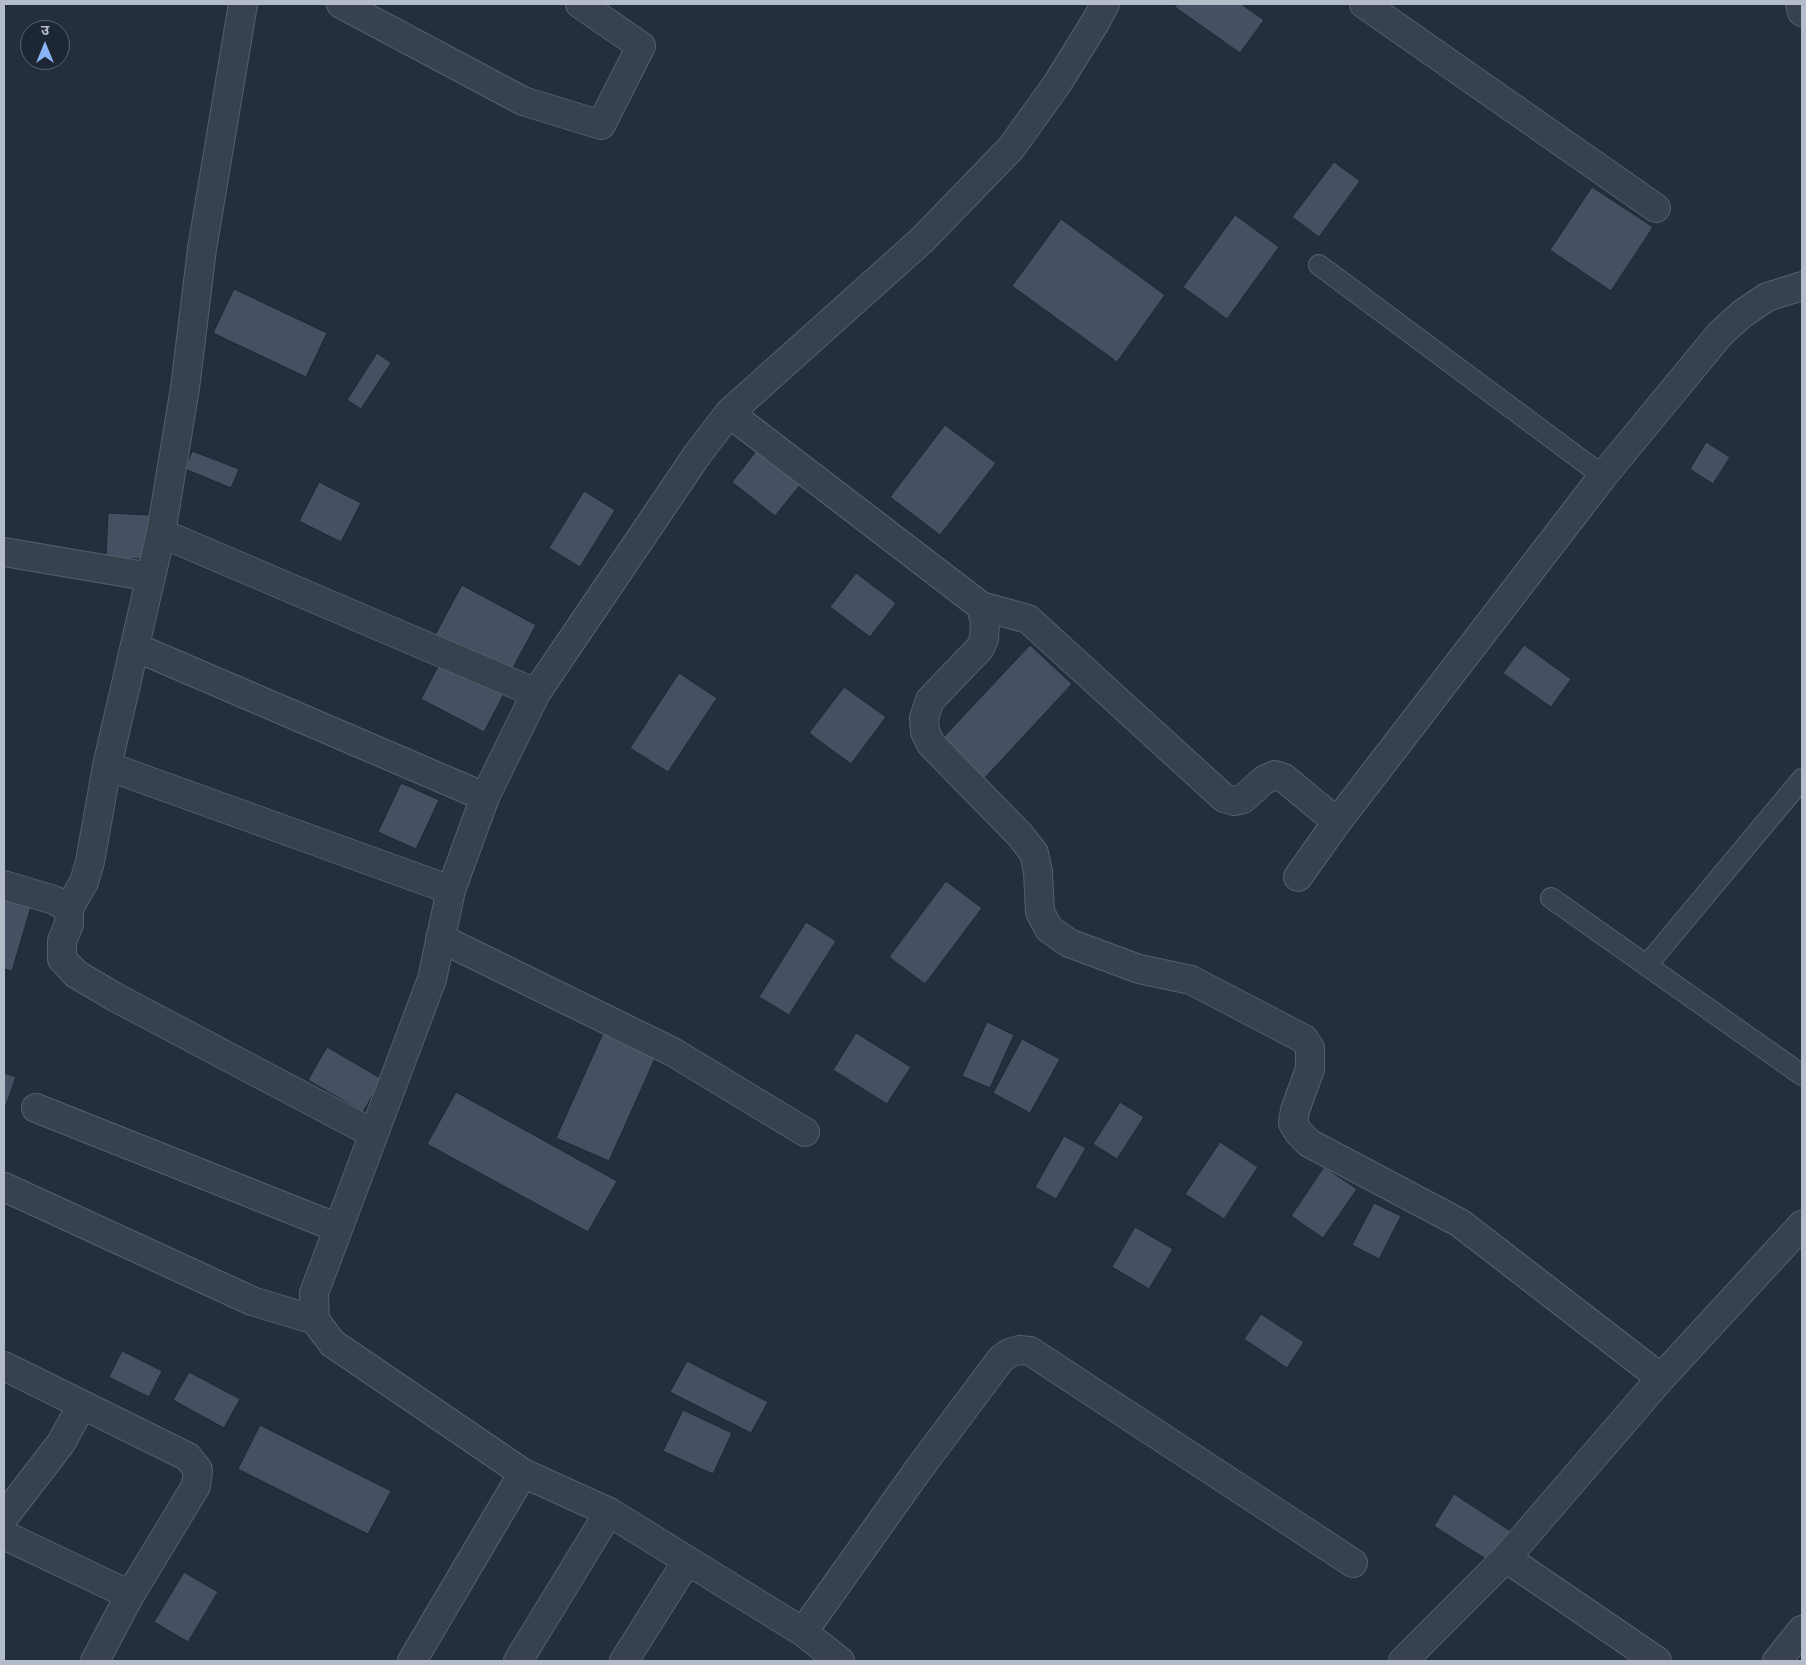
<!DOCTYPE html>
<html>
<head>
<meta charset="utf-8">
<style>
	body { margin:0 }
	#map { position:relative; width:1806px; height:1665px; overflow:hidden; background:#242f3e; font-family:"Nunito Sans","Noto Sans Devanagari",sans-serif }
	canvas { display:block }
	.frame { position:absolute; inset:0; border:5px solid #b4bcc9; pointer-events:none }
	.north { position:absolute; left:20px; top:20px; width:50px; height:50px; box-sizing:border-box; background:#1d2633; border:1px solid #59626f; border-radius:50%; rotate:0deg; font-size:14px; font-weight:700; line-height:20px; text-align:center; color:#b4bcc9 }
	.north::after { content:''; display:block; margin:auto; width:18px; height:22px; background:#8ab4f8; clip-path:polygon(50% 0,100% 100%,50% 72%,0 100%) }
</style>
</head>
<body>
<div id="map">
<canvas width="1806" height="1665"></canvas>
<div class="frame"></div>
<div class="north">उ</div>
</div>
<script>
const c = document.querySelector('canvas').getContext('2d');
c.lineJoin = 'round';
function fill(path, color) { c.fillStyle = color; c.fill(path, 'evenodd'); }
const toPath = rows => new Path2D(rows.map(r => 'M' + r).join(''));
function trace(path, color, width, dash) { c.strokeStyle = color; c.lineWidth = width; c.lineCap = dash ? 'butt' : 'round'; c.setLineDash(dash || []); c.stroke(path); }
const building = toPath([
	[1177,4,1241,4,1264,20,1240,53,1175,7,1177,4],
	[1334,162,1360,181,1319,237,1292,217,1334,162],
	[1592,187,1653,227,1611,291,1550,250,1592,187],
	[1235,215,1279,247,1227,319,1183,287,1235,215],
	[1061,219,1165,295,1117,362,1012,286,1061,219],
	[234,289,327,333,306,377,213,333,234,289],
	[377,353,391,363,361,409,347,400,377,353],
	[945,425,996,463,940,535,890,497,945,425],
	[1706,442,1730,457,1713,484,1690,469,1706,442],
	[761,445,804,480,775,516,732,482,761,445],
	[192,451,239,469,231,488,185,469,192,451],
	[319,482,361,503,341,542,299,521,319,482],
	[584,491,615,510,580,567,549,548,584,491],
	[108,513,150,515,149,559,106,558,108,513],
	[856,573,896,603,870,637,830,607,856,573],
	[462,585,536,625,509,675,435,635,462,585],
	[1030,645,1072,684,980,783,938,743,1030,645],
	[1524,645,1571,679,1551,707,1503,673,1524,645],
	[443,657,506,690,484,732,421,699,443,657],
	[679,673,717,698,668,772,630,748,679,673],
	[844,687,886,717,851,764,809,733,844,687],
	[401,783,439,800,416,849,378,832,401,783],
	[946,881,982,908,925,984,889,957,946,881],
	[4,895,32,903,12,971,4,969,4,895],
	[806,922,836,941,789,1015,759,997,806,922],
	[987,1022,1014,1035,990,1088,962,1076,987,1022],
	[604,1031,657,1054,609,1161,556,1138,604,1031],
	[856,1033,911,1067,887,1104,833,1070,856,1033],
	[1022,1039,1060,1059,1030,1113,993,1093,1022,1039],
	[327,1047,382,1079,363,1112,308,1080,327,1047],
	[4,1073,16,1077,6,1105,4,1104,4,1073],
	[456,1092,617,1181,588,1232,427,1144,456,1092],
	[1120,1102,1144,1117,1117,1159,1093,1144,1120,1102],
	[1064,1136,1086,1148,1056,1199,1035,1187,1064,1136],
	[1220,1142,1258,1167,1224,1219,1185,1194,1220,1142],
	[1324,1167,1357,1189,1323,1238,1291,1216,1324,1167],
	[1374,1203,1401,1216,1379,1259,1352,1245,1374,1203],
	[1135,1227,1173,1249,1149,1289,1112,1267,1135,1227],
	[1261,1314,1304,1342,1287,1368,1244,1339,1261,1314],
	[122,1351,162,1371,149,1397,109,1377,122,1351],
	[687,1361,768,1402,751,1433,670,1392,687,1361],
	[189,1372,240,1399,224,1428,173,1400,189,1372],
	[683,1410,732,1433,713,1474,663,1451,683,1410],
	[260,1425,391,1491,368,1534,238,1469,260,1425],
	[1454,1494,1512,1532,1492,1563,1434,1526,1454,1494],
	[184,1572,218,1592,188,1642,154,1622,184,1572]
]);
fill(building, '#455162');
trace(building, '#1f2835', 1);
const service = toPath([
	[1319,265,1603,476],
	[1551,898,1802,1075],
	[1647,965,1802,779]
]);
const minor = toPath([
	[341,4,523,101,601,125,641,46,580,4],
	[1364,4,1656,208],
	[729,413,981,606,985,622,984,639,980,648,930,700,924,718,925,732,931,744,1020,835,1034,853,1038,872,1040,912,1049,929,1069,943,1139,969,1191,980,1304,1039,1310,1048,1310,1069,1295,1110,1293,1123,1299,1133,1309,1143,1460,1223,1661,1378],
	[161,533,536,693],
	[4,552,151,577],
	[981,606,1028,619,1224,798,1234,801,1243,799,1264,780,1275,775,1284,778,1337,822],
	[135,647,485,797],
	[107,766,451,890],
	[1298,877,1337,822,1603,476,1720,334,1742,314,1767,297,1802,286],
	[4,885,54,900,69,908,69,924,62,941,62,959,76,974,115,997,374,1134],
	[69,908,84,882,90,862,107,766,161,533,185,388,202,249,243,4],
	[440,938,673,1052,805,1132],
	[36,1108,338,1228],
	[4,1187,252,1301,315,1320],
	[4,1366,188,1457,198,1470,196,1486,130,1595,95,1661],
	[4,1517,61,1443,82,1405],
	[4,1535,130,1595],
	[1506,1558,1657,1661],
	[803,1632,918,1470,1001,1359,1009,1353,1019,1350,1030,1351,1353,1563],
	[412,1661,523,1473],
	[518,1661,609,1512],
	[624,1661,687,1561],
	[840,1661,803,1632,609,1512,523,1473,332,1343,315,1320,314,1293,432,979,451,890,485,797,536,693,697,455,729,413,922,240,1011,148,1057,84,1096,21,1105,4],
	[1403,1661,1506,1558,1661,1378,1802,1225],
	[1777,1661,1802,1630]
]);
const tertiary = toPath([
	[1800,4,1802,12]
]);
trace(service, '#565f6c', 22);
trace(minor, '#565f6c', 30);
trace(tertiary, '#565f6c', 30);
trace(service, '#38414e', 20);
trace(minor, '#38414e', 28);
trace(tertiary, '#38414e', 28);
</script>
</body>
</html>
